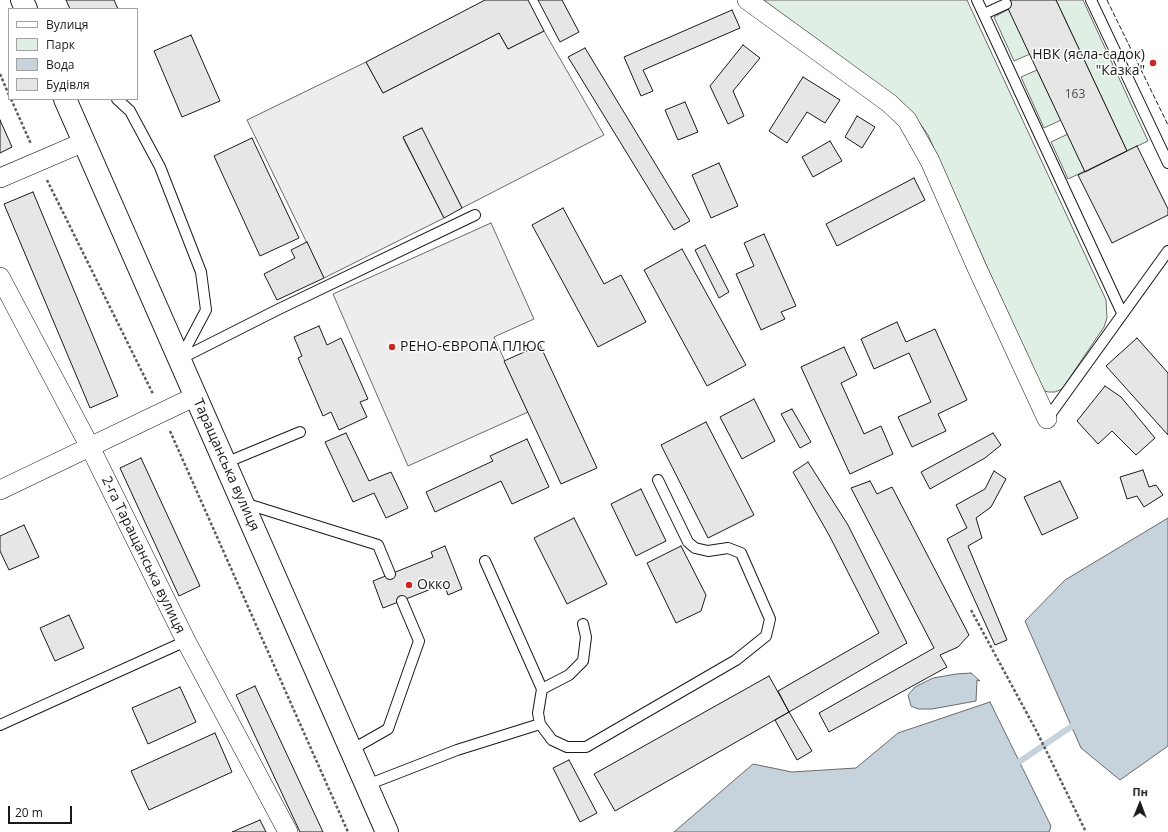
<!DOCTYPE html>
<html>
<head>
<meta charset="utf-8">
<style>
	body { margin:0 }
	#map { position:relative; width:1168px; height:832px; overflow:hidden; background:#fff; font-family:"Open Sans",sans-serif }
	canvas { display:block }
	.legend { position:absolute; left:8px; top:8px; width:130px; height:92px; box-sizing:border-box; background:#fff; border:1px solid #a3a3a3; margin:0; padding:5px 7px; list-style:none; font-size:12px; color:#1a1a1a }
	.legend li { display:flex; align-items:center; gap:8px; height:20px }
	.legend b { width:20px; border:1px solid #a3a3a3 }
	.north { position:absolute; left:1120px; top:784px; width:40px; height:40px; -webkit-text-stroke:3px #fff; paint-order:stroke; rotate:1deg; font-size:11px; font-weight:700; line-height:16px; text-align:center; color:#1a1a1a }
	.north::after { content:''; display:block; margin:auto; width:14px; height:18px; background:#1a1a1a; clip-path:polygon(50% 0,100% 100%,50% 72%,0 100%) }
	.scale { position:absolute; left:8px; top:806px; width:64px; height:18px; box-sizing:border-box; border:2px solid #1a1a1a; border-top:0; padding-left:5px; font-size:12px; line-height:14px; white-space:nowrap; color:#1a1a1a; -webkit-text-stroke:3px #fff; paint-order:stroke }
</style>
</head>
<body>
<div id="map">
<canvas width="1168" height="832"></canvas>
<ul class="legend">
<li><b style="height:5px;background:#fff"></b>Вулиця</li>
<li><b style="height:11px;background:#e0efe3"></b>Парк</li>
<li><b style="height:11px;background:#c6d2dc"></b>Вода</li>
<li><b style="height:11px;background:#e6e6e6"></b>Будівля</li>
</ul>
<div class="north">Пн</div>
<div class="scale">20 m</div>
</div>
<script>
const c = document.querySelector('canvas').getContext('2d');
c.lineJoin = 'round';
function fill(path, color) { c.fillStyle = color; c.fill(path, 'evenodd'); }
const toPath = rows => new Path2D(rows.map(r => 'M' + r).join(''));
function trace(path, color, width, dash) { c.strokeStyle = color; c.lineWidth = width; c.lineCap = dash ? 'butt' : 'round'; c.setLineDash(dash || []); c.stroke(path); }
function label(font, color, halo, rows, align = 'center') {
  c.font = font + ' "Open Sans",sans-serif'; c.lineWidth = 3; c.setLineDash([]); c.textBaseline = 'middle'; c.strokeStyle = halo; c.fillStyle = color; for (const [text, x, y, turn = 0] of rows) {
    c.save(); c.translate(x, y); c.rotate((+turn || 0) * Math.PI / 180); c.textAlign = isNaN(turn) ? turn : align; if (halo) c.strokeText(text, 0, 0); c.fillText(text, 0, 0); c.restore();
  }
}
const green = toPath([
	[759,0,967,0,1106,300,1107,318,1104,327,1062,389,1055,392,1048,392,1042,390,928,135,921,125,913,115,759,0],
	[1056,0,1083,0,1148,141,1127,151,1056,0],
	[1009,9,1030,54,1014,61,994,17,1009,9],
	[1037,70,1061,120,1044,128,1021,77,1037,70],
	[1068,134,1085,171,1068,179,1051,142,1068,134]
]);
fill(green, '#e0efe3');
trace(green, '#6a6a6a', 1);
const parking = toPath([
	[544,31,604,135,462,208,421,128,403,138,444,218,324,278,247,120,366,62,383,93,499,33,508,49,544,31],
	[491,223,534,319,494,337,528,412,408,466,333,294,491,223]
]);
fill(parking, '#ededed');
trace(parking, '#6a6a6a', 1);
const water = toPath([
	[1168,518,1168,746,1120,780,1081,748,1025,621,1065,580,1168,518],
	[971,673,980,681,977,680,976,701,932,709,918,709,911,706,908,695,915,687,933,678,956,674,971,673],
	[990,702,1051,826,1049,832,674,832,753,764,792,772,856,768,898,733,990,702]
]);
fill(water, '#c6d2dc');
trace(water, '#6a6a6a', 1);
trace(toPath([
	[1013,766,1078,722]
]), '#c6d2dc', 6);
const building = toPath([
	[66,0,114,0,118,9,70,9,66,0],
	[485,0,528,0,544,31,508,49,499,33,383,93,366,62,485,0],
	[538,0,562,0,579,32,560,42,538,0],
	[1004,0,1056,0,1127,151,1085,172,1004,0],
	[732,10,740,28,643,70,653,91,641,96,624,57,732,10],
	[191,35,220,101,182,117,154,51,191,35],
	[743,45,760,58,733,91,744,116,728,124,710,86,743,45],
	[585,48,690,221,674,230,568,57,585,48],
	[803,77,840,100,825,123,807,112,787,143,769,131,803,77],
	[685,102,698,132,678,140,665,110,685,102],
	[857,116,875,127,862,148,845,137,857,116],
	[0,120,12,147,0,153,0,120],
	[422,128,462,208,444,218,403,137,422,128],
	[252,138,299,238,260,256,214,156,252,138],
	[830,141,842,161,813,177,802,157,830,141],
	[1137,146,1168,209,1168,215,1112,243,1078,175,1137,146],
	[719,163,738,206,711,218,692,175,719,163],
	[914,178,925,200,837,246,826,224,914,178],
	[33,192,118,396,90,408,4,204,33,192],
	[563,208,604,284,621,275,646,322,598,347,532,225,563,208],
	[764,234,796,306,781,312,785,319,761,330,736,274,754,266,744,243,764,234],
	[307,242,324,278,277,300,264,274,295,258,291,250,307,242],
	[705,245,729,292,719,298,695,250,705,245],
	[682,249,746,365,707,386,644,270,682,249],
	[897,322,906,342,935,329,967,400,938,414,946,431,912,447,898,417,931,402,909,353,874,369,861,339,897,322],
	[319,326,327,345,341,338,368,399,360,402,367,417,339,430,331,412,323,416,298,358,302,356,294,337,319,326],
	[1137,338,1168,373,1168,435,1106,366,1137,338],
	[540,345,597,468,561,484,504,361,540,345],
	[844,347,857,375,841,383,864,434,881,426,893,454,850,474,801,367,844,347],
	[1105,386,1121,397,1155,438,1136,455,1112,431,1098,444,1077,421,1105,386],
	[754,399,775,441,742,459,720,417,754,399],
	[792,409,811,442,800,448,781,414,792,409],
	[706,422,754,515,708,538,661,445,706,422],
	[346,433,369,481,391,472,408,508,386,518,374,493,353,502,325,442,346,433],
	[993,433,1001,445,985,458,930,489,921,472,993,433],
	[527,439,549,487,512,504,501,481,435,512,426,492,493,461,490,456,527,439],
	[141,458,200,586,179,596,120,468,141,458],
	[808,462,848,525,907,643,789,712,778,691,879,633,829,535,793,472,808,462],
	[1143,470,1149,487,1156,485,1163,495,1144,507,1137,496,1127,499,1120,477,1143,470],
	[994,471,1006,479,991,507,976,518,982,538,968,546,1007,640,995,645,947,539,967,528,956,505,985,489,994,471],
	[870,481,877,494,892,487,969,635,958,647,940,655,947,667,829,732,819,713,934,648,851,488,870,481],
	[1060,481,1078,518,1042,535,1024,497,1060,481],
	[641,489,666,541,636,556,611,504,641,489],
	[574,518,607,584,567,604,534,538,574,518],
	[24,525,39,557,9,570,0,551,0,536,24,525],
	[445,546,462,589,448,595,444,584,383,608,373,581,433,557,431,552,445,546],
	[681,546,706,595,701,611,676,623,647,563,681,546],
	[69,615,84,648,55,661,40,628,69,615],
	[769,676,789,712,615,811,594,774,769,676],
	[255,686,323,832,300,832,236,695,255,686],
	[180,687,196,722,148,744,132,708,180,687],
	[789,712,812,751,797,760,775,720,789,712],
	[215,733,232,772,149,810,131,771,215,733],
	[569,760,597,813,580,822,553,768,569,760],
	[260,820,266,832,232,832,260,820]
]);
fill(building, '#e6e6e6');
trace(building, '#1a1a1a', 1);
const lane = toPath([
	[977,0,1122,313],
	[1091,0,1168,163],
	[984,14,1006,4],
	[117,99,130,111,160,167,201,272,206,310,180,359],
	[180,359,279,309,475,215],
	[1047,419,1168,251],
	[225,463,300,432],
	[244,503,378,545,390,574],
	[485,561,542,689,538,713,540,724],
	[542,689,569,675,583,661,586,637,583,624],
	[0,725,186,641],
	[351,750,388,729,419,641,402,601],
	[367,785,457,750,540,724,552,740,567,747,586,747,736,660,766,636,770,619,741,553,728,548,708,551,695,548,688,542,658,480]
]);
const street = toPath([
	[747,0,889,103,907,120,930,161,977,268,1047,419],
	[0,178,84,142],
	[0,277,90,447,186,641,288,832],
	[0,490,196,396]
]);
const primary = toPath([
	[22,0,26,9],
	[65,99,387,832]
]);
trace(lane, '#1a1a1a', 12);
trace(street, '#1a1a1a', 20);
trace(primary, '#1a1a1a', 24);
trace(toPath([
	[0,74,9,95],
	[11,99,31,144],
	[47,180,153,394],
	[170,431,348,832],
	[971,610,1037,732,1086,832]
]), '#5f5f5f', 2.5, [3, 2]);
trace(lane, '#fff', 10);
trace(street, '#fff', 19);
trace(primary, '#fff', 22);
trace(toPath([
	[1107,0,1168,125]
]), '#1a1a1a', 1, [5, 2]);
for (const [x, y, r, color] of [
	[1153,63,4,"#c62828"],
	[392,347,4,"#c62828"],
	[409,585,4,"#c62828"]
]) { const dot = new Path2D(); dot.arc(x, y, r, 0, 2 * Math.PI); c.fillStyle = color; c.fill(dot); trace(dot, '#fff', 1.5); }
label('12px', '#4d4d4d', null, [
	["163",1075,95]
]);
label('14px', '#1a1a1a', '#fff', [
	["НВК (ясла-садок)",1145,55,"right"],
	["\"Казка\"",1145,71,"right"],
	["РЕНО-ЄВРОПА ПЛЮС",400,347],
	["Окко",417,585]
], 'left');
label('14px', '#1a1a1a', '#fff', [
	["Таращанська вулиця",226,465,66],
	["2-га Таращанська вулиця",143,555,64]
]);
</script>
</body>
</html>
